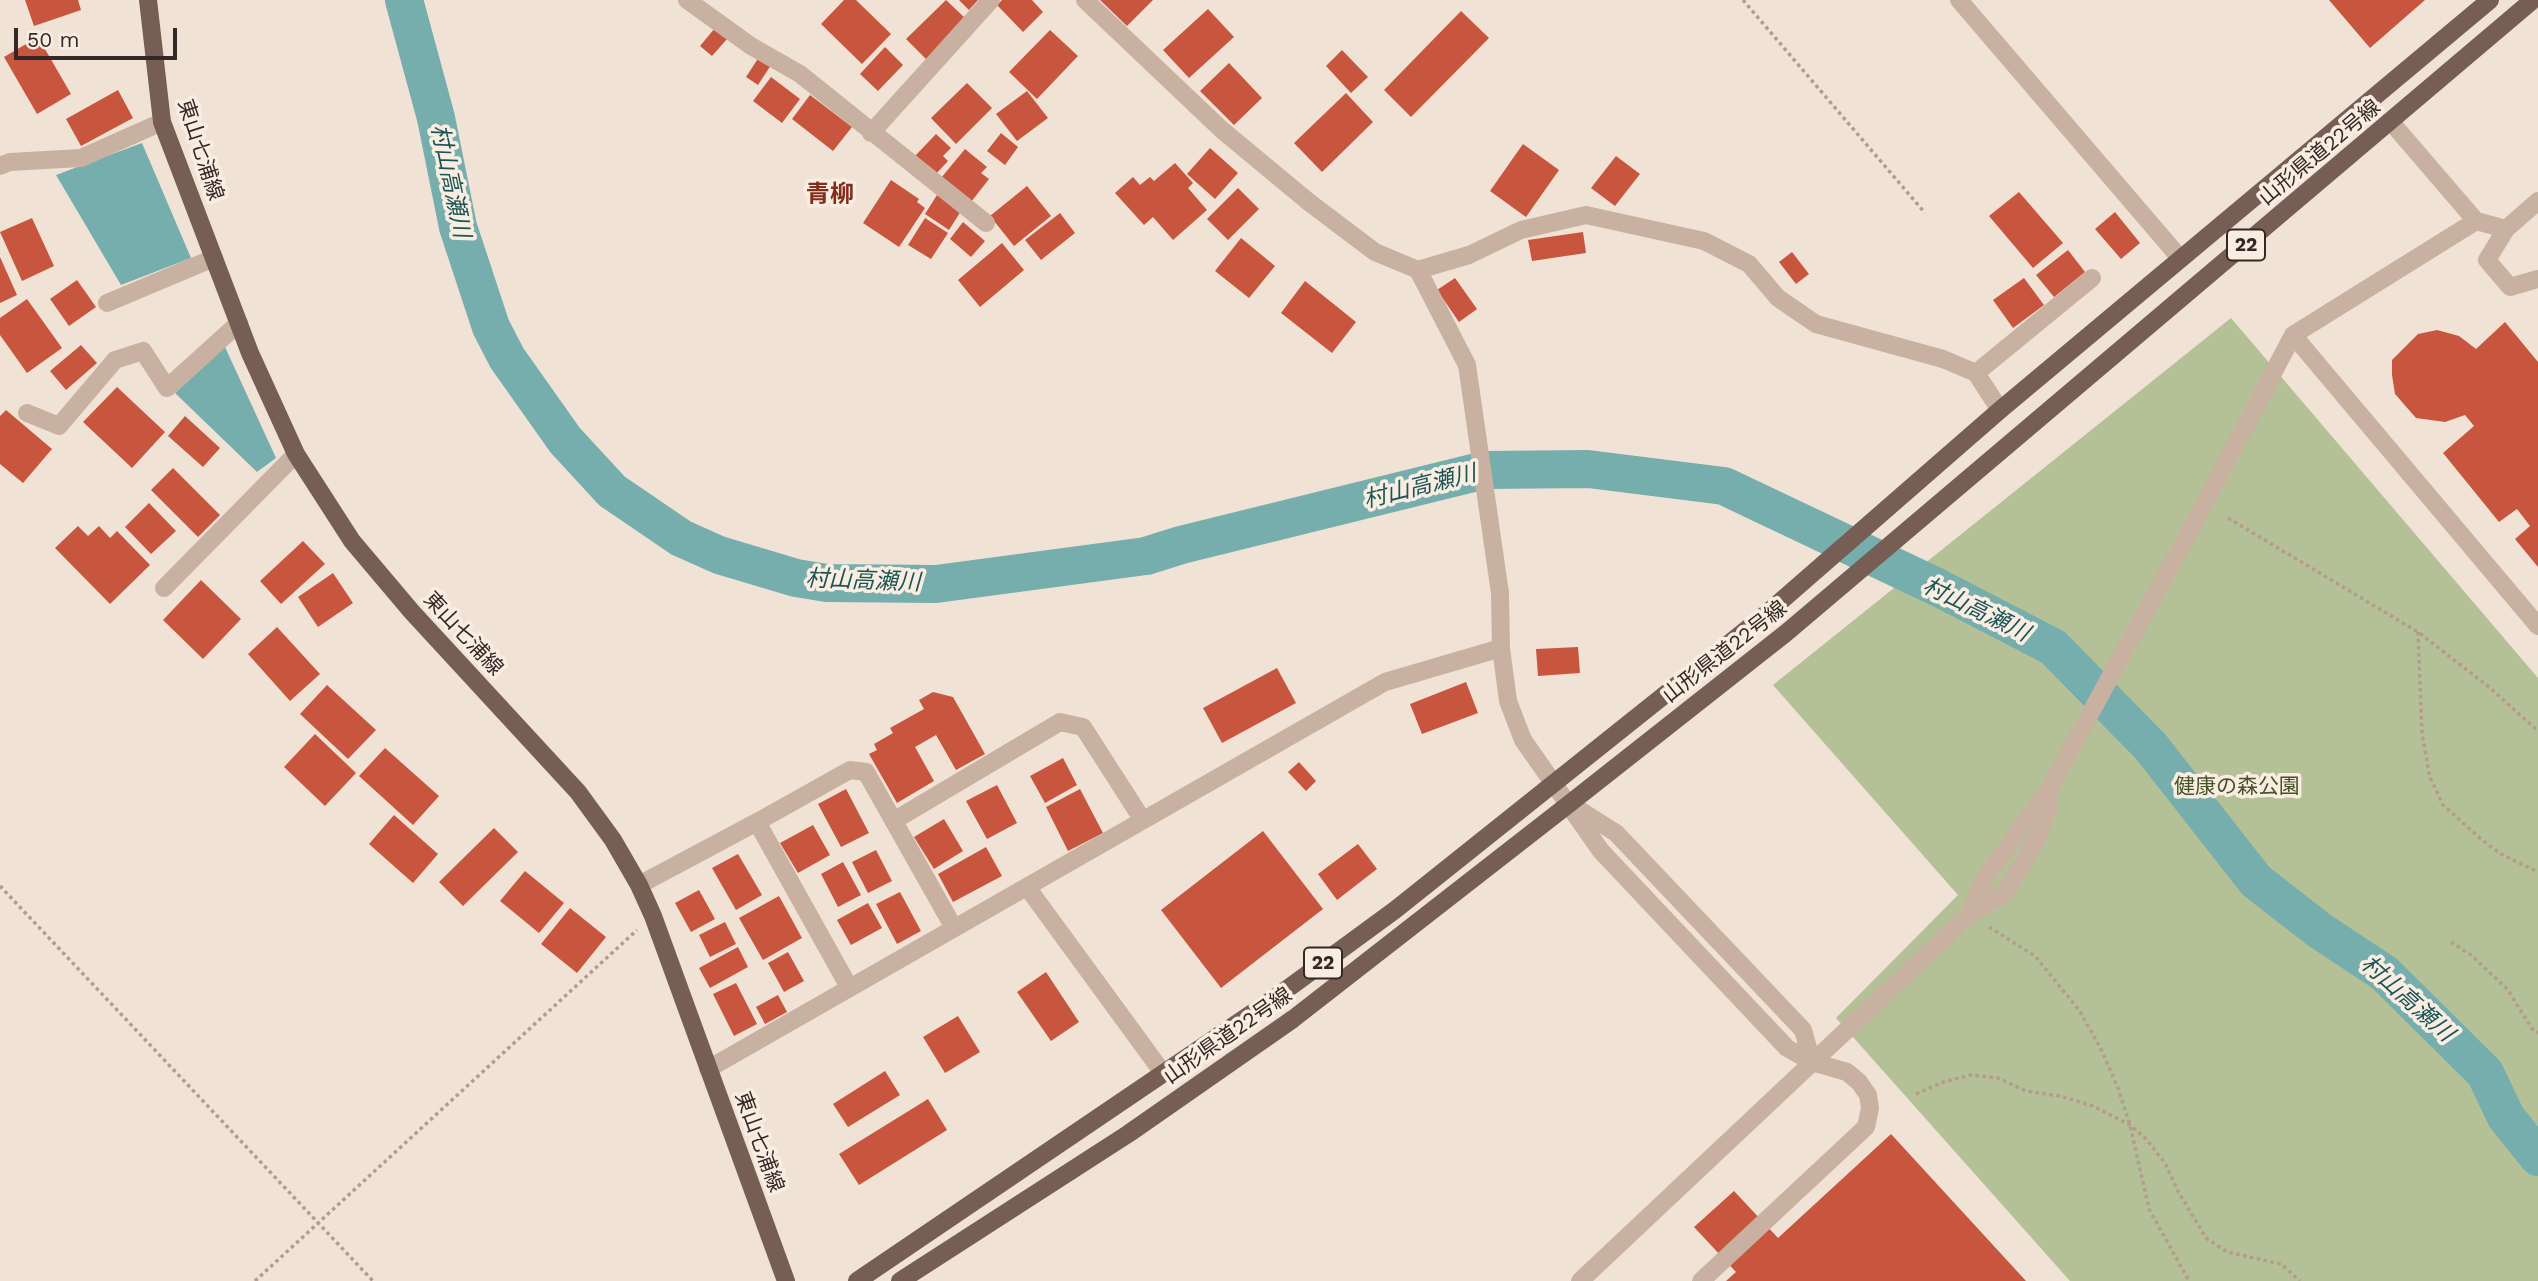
<!DOCTYPE html>
<html>
<head>
<meta charset="utf-8">
<style>
	body { margin:0 }
	#map { position:relative; width:2538px; height:1281px; overflow:hidden; background:#f1e2d6; font-family:"Work Sans",sans-serif }
	canvas { display:block }
	.scale { position:absolute; left:14px; top:28px; width:163px; height:32px; box-sizing:border-box; border:4px solid #332825; border-top:0; padding-left:9px; font-size:21px; line-height:24px; white-space:nowrap; color:#332825; -webkit-text-stroke:5px #f9ede2; paint-order:stroke }
</style>
</head>
<body>
<div id="map">
<canvas width="2538" height="1281"></canvas>
<div class="scale">50 m</div>
</div>
<script>
const c = document.querySelector('canvas').getContext('2d');
c.lineJoin = 'round';
function fill(path, color) { c.fillStyle = color; c.fill(path, 'evenodd'); }
const toPath = rows => new Path2D(rows.map(r => 'M' + r).join(''));
function trace(path, color, width, dash) { c.strokeStyle = color; c.lineWidth = width; c.lineCap = dash ? 'butt' : 'round'; c.setLineDash(dash || []); c.stroke(path); }
function label(font, color, halo, rows, align = 'center') {
  c.font = font + ' "Work Sans","Noto Sans JP",sans-serif'; c.lineWidth = 7; c.setLineDash([]); c.textBaseline = 'middle'; c.strokeStyle = halo; c.fillStyle = color; for (const [text, x, y, turn = 0] of rows) {
    c.save(); c.translate(x, y); c.rotate((+turn || 0) * Math.PI / 180); c.textAlign = isNaN(turn) ? turn : align; if (halo) c.strokeText(text, 0, 0); c.fillText(text, 0, 0); c.restore();
  }
}
fill(toPath([
	[2231,318,2538,678,2538,1281,2070,1281,1836,1018,1958,895,1773,685]
]), '#b4c096');
fill(toPath([
	[142,143,191,258,121,285,56,175],
	[225,347,276,458,257,472,175,393]
]), '#75aead');
trace(toPath([
	[404,0,436,118,458,227,491,327,507,358,565,440,612,491,681,538,719,555,796,578,827,583,936,584,1146,556,1181,545,1485,470,1588,469,1724,486,1939,588,2053,647,2151,747,2256,881,2319,930,2384,973,2485,1073,2506,1117,2538,1157]
]), '#75aead', 38);
fill(toPath([
	[25,0,78,0,81,10,34,26],
	[844,0,856,0,891,34,862,64,821,24],
	[946,0,966,19,926,59,906,39],
	[959,0,978,0,969,10],
	[1002,0,1032,0,1043,12,1023,32,997,5],
	[1100,0,1153,0,1127,26],
	[2329,0,2425,0,2370,48],
	[1208,9,1234,37,1189,78,1163,50],
	[1461,11,1489,38,1411,117,1384,90],
	[715,28,727,39,712,56,700,46],
	[1050,30,1078,56,1037,99,1009,72],
	[38,37,71,94,37,114,4,57],
	[885,47,903,65,878,91,860,74],
	[1342,50,1368,77,1351,93,1326,66],
	[759,57,771,65,758,85,746,77],
	[1229,63,1262,98,1234,125,1200,91],
	[771,77,800,99,782,123,753,101],
	[967,83,992,108,956,144,931,118],
	[118,90,133,118,81,146,66,119],
	[1027,91,1048,118,1017,141,996,114],
	[1346,93,1373,122,1322,172,1294,143],
	[810,95,852,127,833,151,792,119],
	[1001,133,1018,147,1005,165,987,151],
	[936,134,951,148,943,156,948,161,935,175,915,156],
	[1523,144,1559,170,1526,217,1490,191],
	[1210,148,1238,173,1215,199,1187,174],
	[965,149,987,167,981,173,989,179,971,202,941,178],
	[1616,156,1640,174,1615,206,1591,188],
	[1175,163,1193,183,1188,188,1207,210,1173,240,1153,217,1144,225,1115,193,1133,177,1140,185,1150,177,1154,181],
	[891,180,919,199,917,202,925,208,899,247,863,223],
	[1027,186,1051,216,1014,246,990,216],
	[1238,188,1259,209,1228,240,1207,219],
	[2019,192,2063,243,2033,268,1989,216],
	[937,195,961,211,949,230,925,214],
	[2115,212,2140,243,2121,259,2095,229],
	[1060,213,1075,233,1041,260,1025,240],
	[32,218,54,266,22,281,0,232],
	[925,218,948,233,931,259,908,245],
	[963,222,985,241,971,257,950,239],
	[1583,232,1586,253,1532,261,1528,240],
	[1241,238,1275,266,1249,298,1215,271],
	[1002,243,1024,270,980,307,958,280],
	[2068,250,2085,272,2054,297,2036,275],
	[1792,252,1809,274,1796,284,1779,262],
	[0,257,17,295,0,303],
	[1455,278,1477,309,1459,322,1437,290],
	[2024,278,2044,305,2013,328,1993,300],
	[77,280,96,307,69,326,50,299],
	[1305,281,1356,322,1332,353,1281,313],
	[27,299,62,348,27,373,0,335,0,318],
	[2505,322,2538,362,2538,567,2515,539,2530,526,2517,509,2499,522,2443,453,2474,426,2465,415,2445,422,2416,418,2395,394,2392,375,2392,360,2418,334,2437,330,2459,336,2476,349],
	[81,345,97,363,66,390,50,371],
	[117,387,165,432,132,468,83,422],
	[6,410,52,449,23,483,0,464,0,416],
	[185,416,220,448,203,467,168,436],
	[173,468,220,515,198,537,151,490],
	[149,503,176,531,151,554,125,527],
	[78,526,88,536,99,526,110,538,117,531,150,565,110,604,55,548],
	[303,541,325,564,281,604,260,581],
	[333,573,353,603,318,627,298,597],
	[201,580,241,619,203,659,163,620],
	[277,627,320,674,290,701,248,654],
	[1578,647,1580,673,1538,676,1536,649],
	[1277,668,1296,703,1222,743,1203,708],
	[1466,682,1478,713,1422,734,1410,704],
	[327,685,376,730,348,759,300,714],
	[933,692,953,697,985,754,956,770,936,735,915,747,934,781,897,803,869,754,877,750,874,744,893,733,890,728,924,709,919,700],
	[315,734,356,773,325,806,284,767],
	[385,748,439,796,413,825,359,776],
	[1063,758,1077,785,1045,803,1030,776],
	[1299,762,1316,781,1306,791,1288,772],
	[997,785,1017,823,987,839,966,801],
	[846,789,869,833,841,847,818,804],
	[1080,789,1103,833,1068,851,1046,807],
	[394,815,438,854,413,883,369,844],
	[944,819,963,851,934,869,914,837],
	[813,825,830,855,798,873,780,843],
	[494,828,518,852,463,906,439,882],
	[1263,831,1323,909,1221,988,1161,910],
	[1358,844,1377,869,1337,900,1318,874],
	[986,847,1002,876,953,902,938,874],
	[876,850,892,881,868,893,852,862],
	[738,854,762,895,736,910,712,868],
	[843,862,861,895,838,907,821,874],
	[525,871,564,903,539,933,500,901],
	[699,890,715,919,691,932,675,903],
	[900,892,921,931,897,944,876,904],
	[779,896,802,938,763,960,739,918],
	[868,903,882,928,851,945,837,920],
	[570,908,606,937,577,973,541,944],
	[725,922,736,944,710,957,699,935],
	[738,947,748,967,710,988,699,968],
	[788,952,804,981,784,992,768,963],
	[1046,972,1079,1022,1051,1041,1017,992],
	[736,983,757,1024,734,1036,713,994],
	[778,995,787,1012,765,1024,756,1007],
	[958,1016,980,1052,945,1073,923,1037],
	[885,1071,900,1095,848,1127,833,1104],
	[928,1099,947,1130,859,1185,839,1154],
	[1891,1134,2026,1281,1726,1281,1736,1272,1694,1227,1734,1191,1778,1238]
]), '#c8553d');
trace(toPath([
	[1743,0,1925,213],
	[2228,518,2418,632,2489,687,2538,731],
	[2418,632,2422,734,2430,777,2443,805,2482,840,2501,854,2538,872],
	[0,886,373,1281],
	[1989,927,2035,956,2079,1010,2100,1047,2118,1088,2130,1125,2149,1209,2189,1281],
	[2451,942,2471,955,2508,990,2532,1029,2538,1033],
	[1916,1094,1943,1082,1971,1075,1998,1078,2026,1091,2060,1096,2093,1106,2130,1125,2146,1139,2165,1163,2179,1193,2206,1238,2227,1252,2281,1264,2300,1281],
	[255,1281,637,930]
]), '#b49b8d', 3.5, [3.5, 3.5]);
trace(toPath([
	[687,0,751,46,800,74,986,223],
	[1085,0,1222,130,1310,203,1375,252,1418,270,1467,365,1500,593,1501,648,1508,701,1523,740,1601,851,1787,1048,1812,1062,1847,1072,1859,1082,1868,1095,1870,1108,1866,1127,1701,1281],
	[1959,0,2180,258],
	[2391,122,2476,221,2293,335,2538,626],
	[871,133,991,0],
	[0,166,10,162,81,158,162,122],
	[2476,221,2506,229,2538,201],
	[2506,229,2487,260,2510,287,2538,279],
	[1418,270,1469,255,1521,230,1586,215,1704,241,1749,264,1778,298,1816,324,1943,359,1976,373,2000,410],
	[107,303,214,258],
	[1976,373,2092,278],
	[27,413,59,426,115,360,143,351,167,388,239,323],
	[164,588,296,454],
	[1575,807,1616,833,1803,1030,1812,1062],
	[895,820,1060,722,1083,727,1142,819],
	[757,822,850,770,866,772,954,928],
	[639,885,757,822,849,987],
	[1027,887,1163,1073],
	[1969,915,1984,879,2048,791,2199,514,2293,335],
	[708,1069,1385,682,1501,648],
	[1580,1281,1969,915,2006,892,2038,837,2048,810,2048,791]
]), '#c9b1a2', 18);
trace(toPath([
	[148,0,162,122,250,353,296,454,352,541,412,612,578,792,613,840,639,885,653,916,786,1281],
	[857,1281,1279,995,1395,910,1766,614,2000,410,2490,0],
	[900,1281,1128,1134,1293,1019,1569,804,1786,633,2533,0]
]), '#765e55', 18);
for (const [x, y, w] of [
	[2246,245,38],
	[1323,963,38]
]) { const box = new Path2D(); box.roundRect(x - w / 2, y - 15.5, w, 31, 5); c.fillStyle = '#f9ede2'; c.fill(box); trace(box, '#332825', 2); }
label('bold 19px', '#332825', null, [
	["22",2246,245],
	["22",1323,963]
]);
label('21px', '#332825', '#f9ede2', [
	["東山七浦線",200,150,72],
	["山形県道22号線",2320,153,-40],
	["東山七浦線",463,634,47],
	["山形県道22号線",1725,652,-38],
	["山形県道22号線",1228,1036,-35],
	["東山七浦線",759,1142,70]
]);
label('21px', '#455228', '#f9ede2', [
	["健康の森公園",2237,787]
]);
label('italic 23px', '#1a5555', '#f9ede2', [
	["村山高瀬川",450,181,78],
	["村山高瀬川",1420,487,-14],
	["村山高瀬川",863,581,2],
	["村山高瀬川",1976,610,26],
	["村山高瀬川",2407,999,42]
]);
label('bold 24px', '#832e1d', '#f9ede2', [
	["青柳",830,195]
]);
</script>
</body>
</html>
